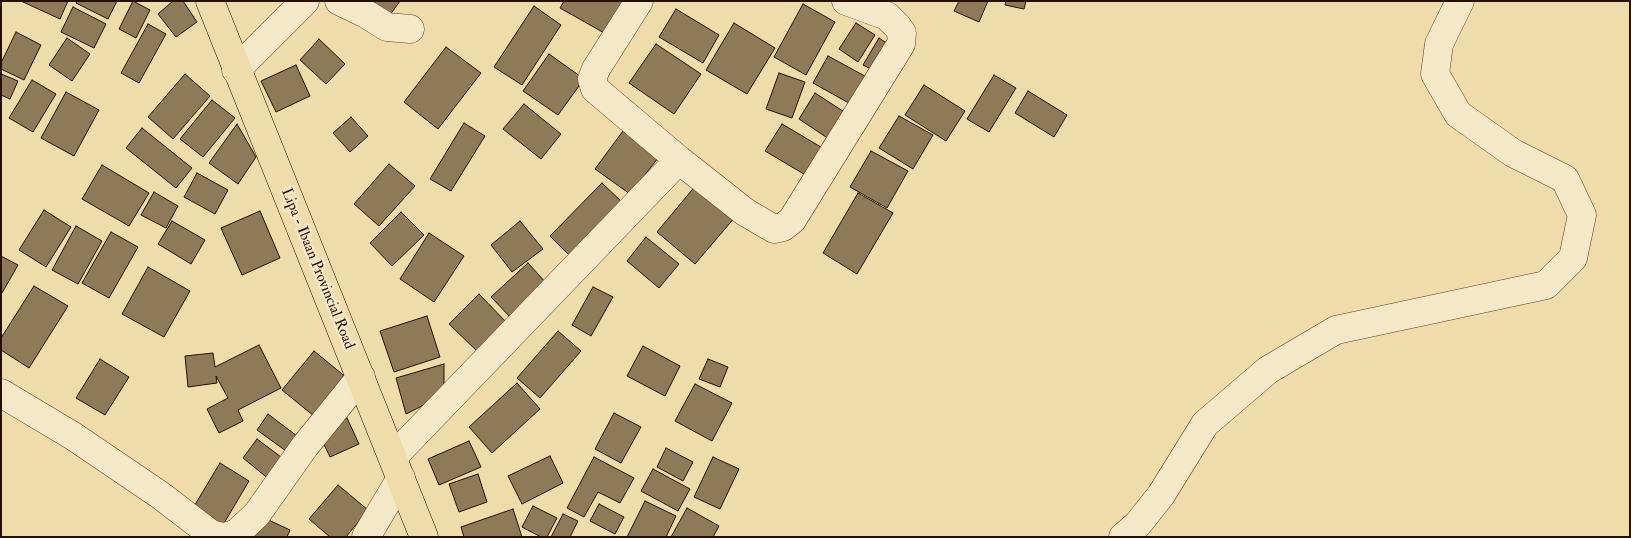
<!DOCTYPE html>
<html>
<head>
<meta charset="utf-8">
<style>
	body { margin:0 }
	#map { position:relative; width:1631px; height:538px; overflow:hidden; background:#f0dbab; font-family:"IM FELL Double Pica",serif }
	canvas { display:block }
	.frame { position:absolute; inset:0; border:2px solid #270f00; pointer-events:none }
</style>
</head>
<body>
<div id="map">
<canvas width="1631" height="538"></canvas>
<div class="frame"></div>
</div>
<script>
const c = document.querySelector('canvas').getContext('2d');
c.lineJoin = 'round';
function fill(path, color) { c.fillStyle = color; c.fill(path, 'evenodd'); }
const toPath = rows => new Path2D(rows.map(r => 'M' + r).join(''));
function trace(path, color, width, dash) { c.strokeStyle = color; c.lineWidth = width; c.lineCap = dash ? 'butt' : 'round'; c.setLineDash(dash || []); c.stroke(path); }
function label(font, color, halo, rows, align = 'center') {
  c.font = font + ' "IM FELL Double Pica",serif'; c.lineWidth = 5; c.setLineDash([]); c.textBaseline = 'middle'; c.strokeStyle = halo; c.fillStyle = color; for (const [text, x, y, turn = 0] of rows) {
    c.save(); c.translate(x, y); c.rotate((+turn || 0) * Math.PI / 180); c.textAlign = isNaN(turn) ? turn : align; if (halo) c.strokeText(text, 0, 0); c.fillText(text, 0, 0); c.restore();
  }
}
const building = toPath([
	[21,1,68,1,60,19,21,1],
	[77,1,117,1,108,19,76,3,77,1],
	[133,1,150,10,136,38,119,29,133,1],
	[173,1,183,1,197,22,176,37,158,14,173,1],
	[359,1,400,1,380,29,359,1],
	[564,1,625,1,606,34,560,8,564,1],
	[959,1,988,1,979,22,954,11,959,1],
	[1006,1,1026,1,1024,9,1005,5,1006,1],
	[803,4,835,22,806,75,774,57,803,4],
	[534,6,561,25,522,85,494,67,534,6],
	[73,7,106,24,94,48,61,32,73,7],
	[676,9,719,35,703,63,659,37,676,9],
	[734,23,775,48,747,94,706,70,734,23],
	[856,23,875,35,858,62,839,49,856,23],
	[148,24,166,34,139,83,121,73,148,24],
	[16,32,41,45,24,80,1,69,1,63,16,32],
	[67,38,90,54,72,81,49,65,67,38],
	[879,38,891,46,875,71,863,65,879,38],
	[319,39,345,64,326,84,300,60,319,39],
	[656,44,701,74,674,114,629,83,656,44],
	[446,47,481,73,438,129,404,102,446,47],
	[549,54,584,79,558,115,523,91,549,54],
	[828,56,872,80,856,107,813,83,828,56],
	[296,65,310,96,276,112,261,81,296,65],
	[779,73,805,82,792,118,766,109,779,73],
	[1,74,18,81,10,99,1,95,1,74],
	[185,74,210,96,173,139,148,117,185,74],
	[994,75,1016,88,989,132,967,119,994,75],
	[32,80,56,94,33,132,9,118,32,80],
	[924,85,965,111,946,141,905,115,924,85],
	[1028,91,1067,115,1054,137,1015,113,1028,91],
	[66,92,99,110,74,156,41,138,66,92],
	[815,93,849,115,832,141,799,119,815,93],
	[212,100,235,118,203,157,180,139,212,100],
	[524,104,561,134,541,159,503,129,524,104],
	[899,116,933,135,913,169,879,148,899,116],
	[351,117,368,136,350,152,333,133,351,117],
	[464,123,485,136,451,191,430,179,464,123],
	[237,124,256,157,238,184,209,163,237,124],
	[782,124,826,150,809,177,765,151,782,124],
	[142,128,192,168,176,188,126,148,142,128],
	[623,131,658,158,630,194,595,169,623,131],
	[871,151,908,171,887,208,850,187,871,151],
	[389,164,415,186,379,226,354,204,389,164],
	[102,165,149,193,129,226,82,199,102,165],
	[197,173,228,190,215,214,184,197,197,173],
	[602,183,624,204,571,257,550,236,602,183],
	[697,184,736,216,695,264,657,232,697,184],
	[154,192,178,206,166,228,141,215,154,192],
	[858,193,893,213,857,274,823,253,858,193],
	[44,210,71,227,46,267,19,250,44,210],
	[260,211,280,258,242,275,221,228,260,211],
	[401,212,424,235,392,266,370,243,401,212],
	[172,221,205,240,191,264,158,244,172,221],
	[520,221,543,249,512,272,491,245,520,221],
	[76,226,102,241,78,284,52,270,76,226],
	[111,232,138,247,109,298,82,283,111,232],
	[429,233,464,256,434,302,400,279,429,233],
	[646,237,679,264,659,288,627,261,646,237],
	[1,256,18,265,2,293,1,292,1,256],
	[528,263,548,285,512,319,491,297,528,263],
	[148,267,190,291,164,337,122,314,148,267],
	[34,286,68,306,29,368,1,350,1,338,34,286],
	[593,287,613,297,591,336,572,325,593,287],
	[479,294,508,324,479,353,449,324,479,294],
	[427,316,440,357,394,372,380,331,427,316],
	[558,331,581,351,540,398,517,378,558,331],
	[259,345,281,388,238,410,243,421,219,433,207,409,228,398,216,376,217,383,188,387,185,356,213,353,215,367,259,345],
	[643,346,680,366,665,396,627,376,643,346],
	[314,351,353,383,320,421,282,390,314,351],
	[100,359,129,377,105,415,76,398,100,359],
	[708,359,728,367,720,387,699,379,708,359],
	[444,364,444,395,406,414,396,378,444,364],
	[517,383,540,409,492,453,469,427,517,383],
	[695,384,732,403,712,441,675,421,695,384],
	[614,413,641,427,621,463,595,449,614,413],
	[268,414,297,436,286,451,257,430,268,414],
	[347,418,359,444,330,457,318,432,347,418],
	[257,439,285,460,270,480,243,458,257,439],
	[469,441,481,467,439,485,428,459,469,441],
	[666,448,693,462,683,481,657,467,666,448],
	[550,456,563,483,522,504,508,476,550,456],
	[594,457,634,478,620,503,598,492,584,517,567,508,594,457],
	[713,457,739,469,720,509,694,497,713,457],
	[220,463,249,481,223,525,193,508,220,463],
	[653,469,690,489,678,511,641,491,653,469],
	[478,474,487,502,459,512,449,484,478,474],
	[338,485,368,510,346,537,330,537,309,519,338,485],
	[645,501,676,516,666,537,627,537,645,501],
	[599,504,624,517,615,534,590,521,599,504],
	[533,506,557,518,547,537,541,537,522,527,533,506],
	[687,508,719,526,713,537,671,537,687,508],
	[513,509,522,537,464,537,461,527,513,509],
	[563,514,578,521,570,537,551,537,563,514],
	[260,516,290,530,287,537,250,537,260,516]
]);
fill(building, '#907959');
trace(building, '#270f00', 1);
const minor = toPath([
	[339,1,366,14,387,27,410,29],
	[639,1,596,69,592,79,595,89,679,160,745,212,774,229,783,227,792,220,901,44,902,33,897,26,887,16,846,1],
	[236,70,305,1],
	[1,393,73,436,160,495,211,534,222,537],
	[393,457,679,160],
	[225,537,237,533,257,514,305,446,361,377],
	[366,537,401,478],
	[1123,537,1138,524,1161,495,1205,424,1268,370,1336,330,1546,285,1573,258,1582,215,1565,179,1513,153,1458,114,1435,74,1439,44,1460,1]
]);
const major = toPath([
	[210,1,424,537]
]);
trace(minor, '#59422b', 29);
trace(major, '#270f00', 29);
trace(minor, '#f5e8c8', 28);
trace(major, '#f0dbab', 28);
label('15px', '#270f00', '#f5e8c8', [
	["Lipa - Ibaan Provincial Road",317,269,68]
]);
</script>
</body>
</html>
